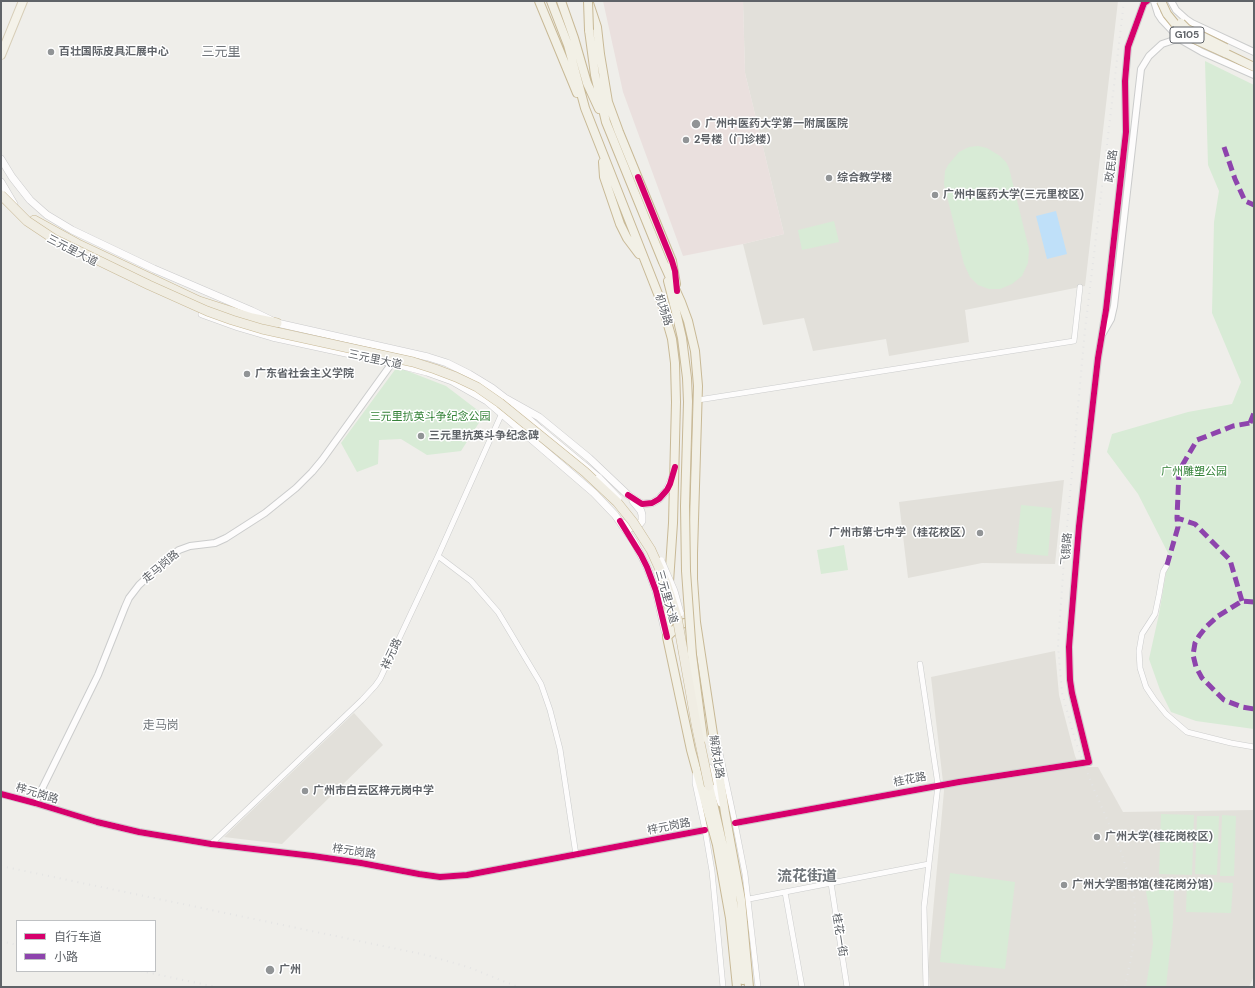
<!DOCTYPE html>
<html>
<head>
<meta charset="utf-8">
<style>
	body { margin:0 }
	#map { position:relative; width:1255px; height:988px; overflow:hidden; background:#efeeea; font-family:"DM Sans","Noto Sans SC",sans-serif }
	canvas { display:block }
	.frame { position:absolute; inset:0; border:2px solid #5f6368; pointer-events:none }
	.legend { position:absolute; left:16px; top:920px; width:140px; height:52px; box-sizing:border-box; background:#fff; border:1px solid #bfc1c3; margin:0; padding:5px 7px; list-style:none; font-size:12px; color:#5f6368 }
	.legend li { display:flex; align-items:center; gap:8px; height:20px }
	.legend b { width:20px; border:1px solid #bfc1c3 }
</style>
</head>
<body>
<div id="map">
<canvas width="1255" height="988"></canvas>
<div class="frame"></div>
<ul class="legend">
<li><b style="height:5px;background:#d6006c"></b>自行车道</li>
<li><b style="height:5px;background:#8e44ad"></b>小路</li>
</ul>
</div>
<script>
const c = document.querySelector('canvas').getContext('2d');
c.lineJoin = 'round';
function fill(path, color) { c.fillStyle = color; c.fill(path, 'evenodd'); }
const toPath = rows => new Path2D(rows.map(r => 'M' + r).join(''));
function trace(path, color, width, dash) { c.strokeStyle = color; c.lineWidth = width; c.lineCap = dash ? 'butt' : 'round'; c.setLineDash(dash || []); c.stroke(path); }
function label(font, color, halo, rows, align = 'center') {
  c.font = font + ' "DM Sans","Noto Sans SC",sans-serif'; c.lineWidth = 3; c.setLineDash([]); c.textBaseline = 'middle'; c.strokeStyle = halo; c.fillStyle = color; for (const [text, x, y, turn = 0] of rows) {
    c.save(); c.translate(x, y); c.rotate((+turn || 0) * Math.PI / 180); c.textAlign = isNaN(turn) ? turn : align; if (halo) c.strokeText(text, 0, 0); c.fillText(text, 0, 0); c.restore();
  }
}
fill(toPath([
	[743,1,1118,1,1085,286,965,310,969,342,889,356,886,339,813,351,804,318,763,325,743,244,784,234,745,73],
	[1064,480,1055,564,982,563,908,578,899,502],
	[1055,651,1059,695,1075,756,1080,767,1098,767,1123,812,1254,810,1254,976,1249,987,930,987,928,967,944,791,931,677],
	[354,713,383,745,282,844,224,837]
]), '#e2e0da');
fill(toPath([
	[603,1,743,1,745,73,784,234,743,244,683,256,623,92]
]), '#eae0de');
fill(toPath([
	[1205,61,1254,85,1254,729,1196,721,1171,712,1160,690,1149,659,1159,614,1169,555,1138,494,1107,452,1112,434,1188,412,1232,404,1241,382,1212,313,1214,222,1219,191,1208,165],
	[978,146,987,148,1000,156,1006,162,1009,168,1029,249,1028,263,1022,276,1012,284,1000,289,989,289,978,285,970,277,964,264,944,184,945,171,948,165,959,152,969,147],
	[834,221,839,242,802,250,798,230],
	[397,367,446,386,484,415,461,451,427,455,401,439,379,440,378,464,357,472,341,443],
	[1021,505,1052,508,1048,556,1016,553],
	[844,545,848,570,821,574,817,550],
	[1161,814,1194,815,1192,875,1159,874],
	[1222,815,1236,816,1234,876,1220,876],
	[1197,816,1219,816,1217,875,1195,874],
	[950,873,1015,882,1005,969,940,962],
	[1187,881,1233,883,1231,913,1186,912],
	[1174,886,1173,922,1166,987,1146,987,1153,943,1151,921,1146,891]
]), '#d8ebd6');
fill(toPath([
	[1056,211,1067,254,1047,259,1036,216]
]), '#bfe0f9');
const minor = toPath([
	[698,400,1074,341,1080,287],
	[438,556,471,581,498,612,541,684,550,710,560,749,576,855],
	[1167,565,1163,572,1159,595,1155,614,1142,634,1139,651,1140,668,1146,687,1154,699,1166,714,1187,732,1231,743,1254,747],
	[920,664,938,785,924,907,926,987],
	[718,744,735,823,745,874,758,987],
	[695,774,695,783,705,830,712,871,723,987],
	[211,844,362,700,375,686,380,679,438,556,502,413],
	[831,883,847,987],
	[785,892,802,987],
	[749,899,929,864]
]);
const tertiary = toPath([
	[1154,1,1158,14,1162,20,1181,40,1202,52,1254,75],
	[1171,1,1176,10,1186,19,1192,23,1254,52],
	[1103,333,1111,319,1114,306,1141,69,1149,56,1162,44,1174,40,1181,40],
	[1,794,35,803,97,822,139,832,211,844,313,856,361,863,419,874,440,877,467,875,705,830],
	[35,803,98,675,125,607,129,598,139,585,166,560,179,550,190,546,215,543,226,538,265,513,296,488,312,472,322,460,392,363],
	[735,823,959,782,1089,762,1072,693,1070,680,1069,647,1079,526,1098,358,1106,310,1126,132,1125,81,1128,47,1144,3,1147,1]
]);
const secondary = toPath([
	[1,159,12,177,30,200,47,215,72,230,154,269,252,311,277,323,428,357,447,363,469,374,492,388,505,398,539,417,589,458,628,495,642,504,652,503,659,499,667,490,673,476],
	[1,182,14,204],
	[202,314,238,327,272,337,392,363,427,372,452,381,487,401,594,493,615,515,634,542,647,567,656,591,665,631],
	[514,406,540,429,599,478],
	[623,523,631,528,638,526,642,521,642,515,641,511,633,501],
	[709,768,721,803]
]);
const primary = toPath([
	[1,55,23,1]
]);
const trunk = toPath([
	[539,1,577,93],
	[551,1,568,45,585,108,662,304,672,339,675,363,676,402,673,523,669,582],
	[561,1,574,38,587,83,599,109],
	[589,3,597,27,600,54,608,102,619,132,672,261,676,284],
	[589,30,595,75,606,122,663,262,681,302,688,321,695,351,698,386,693,553,693,579,696,622,701,655,725,813,741,900,749,987],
	[1225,53,1254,67],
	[603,162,604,177,620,224,627,238,639,254],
	[668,281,676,312,682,338,687,378,688,402],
	[669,593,667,637,691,750,717,845,730,918,737,987],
	[667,637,678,626,684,623,691,623,696,626],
	[709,786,729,872,743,980]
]);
const motorway = toPath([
	[34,220,78,244,199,301,252,318,277,323]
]);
trace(minor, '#cbcccc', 6);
trace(tertiary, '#cbcccc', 8);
trace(secondary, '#cacacb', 8);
trace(primary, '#d7ceb8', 10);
trace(trunk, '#c8b996', 10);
trace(motorway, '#c8b996', 10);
trace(minor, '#fdfcfc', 5);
trace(tertiary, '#fdfcfc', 6);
trace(secondary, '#fdfcfc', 7);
trace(primary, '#f4f2e9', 8);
trace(trunk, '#f2f0e6', 8);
trace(motorway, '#f0ede3', 9);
trace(toPath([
	[1124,1,1085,330,1064,560,1058,645,1062,693,1076,743,1093,787,1122,854,1132,888,1135,905,1135,936,1131,958,1125,987],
	[1,866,426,955,468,967,518,987],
	[1,941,17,945],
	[141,971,216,987]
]), '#e4e4e4', 2, [1, 5]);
const secondaryBridge = toPath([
	[599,478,618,498],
	[661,561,674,591,680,613]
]);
const trunkBridge = toPath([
	[588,1,589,30],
	[1161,1,1167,14,1180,30,1192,38,1225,53],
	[1181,23,1187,29,1200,35,1226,48],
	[688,402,685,506,686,571,692,655,703,738]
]);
const motorwayBridge = toPath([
	[1,195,27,221,54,239,149,285,207,311,232,320,262,329,413,362,435,369,456,377,477,387,500,403,585,472,617,502,633,522,651,550,666,583,677,617,696,724,709,786]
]);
trace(secondaryBridge, '#cacacb', 8, []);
trace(trunkBridge, '#c8b996', 10, []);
trace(motorwayBridge, '#c8b996', 10, []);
trace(secondaryBridge, '#fdfcfc', 7);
trace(trunkBridge, '#f2f0e6', 8);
trace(motorwayBridge, '#f0ede3', 9);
trace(toPath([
	[1224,147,1235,179,1245,201,1254,205],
	[1250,423,1254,413],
	[1167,565,1178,527,1177,518],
	[1242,601,1230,560,1195,524,1177,518,1179,471,1197,440,1233,426,1250,423,1254,425],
	[1254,602,1242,601,1218,616,1206,627,1199,636,1195,643,1193,655,1196,667,1202,678,1224,700,1242,707,1254,709]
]), '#8e44ad', 5, [10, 5]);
trace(toPath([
	[638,177,672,261,675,271,677,291],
	[628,495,642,504,652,503,659,499,667,490,670,484,675,467],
	[620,521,641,555,647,567,656,591,667,637],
	[1,794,35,803,97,822,139,832,211,844,313,856,361,863,419,874,440,877,467,875,705,830],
	[735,823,959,782,1089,762,1072,693,1070,680,1069,647,1079,526,1098,358,1106,310,1126,132,1125,81,1128,47,1144,3,1147,1]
]), '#d6006c', 6);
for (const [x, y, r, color] of [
	[51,52,4,"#919496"],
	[696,124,5,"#919496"],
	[686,140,4,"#919496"],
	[829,178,4,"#919496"],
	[935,195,4,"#919496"],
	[247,374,4,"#919496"],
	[421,436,4,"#919496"],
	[980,533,4,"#919496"],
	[305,791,4,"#919496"],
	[1097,837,4,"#919496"],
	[1064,885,4,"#919496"],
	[270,970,5,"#919496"]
]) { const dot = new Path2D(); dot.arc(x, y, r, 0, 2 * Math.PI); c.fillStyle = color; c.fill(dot); trace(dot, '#fff', 1.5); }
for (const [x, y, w] of [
	[1187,35,34]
]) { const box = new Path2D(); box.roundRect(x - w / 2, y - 8, w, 16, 3); c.fillStyle = '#fff'; c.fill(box); trace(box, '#5f6368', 1); }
label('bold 10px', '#5f6368', null, [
	["G105",1187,35]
]);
label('bold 11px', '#5f6368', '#fff', [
	["百壮国际皮具汇展中心",59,52],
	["广州中医药大学第一附属医院",705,124],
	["2号楼（门诊楼）",694,140],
	["综合教学楼",837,178],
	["广州中医药大学(三元里校区)",943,195],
	["广东省社会主义学院",255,374],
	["三元里抗英斗争纪念碑",429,436],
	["广州市第七中学（桂花校区）",972,533,"right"],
	["广州市白云区梓元岗中学",313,791],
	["广州大学(桂花岗校区)",1105,837],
	["广州大学图书馆(桂花岗分馆)",1072,885],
	["广州",279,970]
], 'left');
label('11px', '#5f6368', '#fff', [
	["政民路",1112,166,-83],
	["三元里大道",72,251,27],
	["机场路",663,310,72],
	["三元里大道",375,360,12],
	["飞鹅路",1067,549,-85],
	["走马岗路",161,567,-40],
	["三元里大道",666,597,74],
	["祥元路",392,654,-65],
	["解放北路",716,757,81],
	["桂花路",910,780,-11],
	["梓元岗路",37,794,17],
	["梓元岗路",669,827,-11],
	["梓元岗路",354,852,9],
	["桂花一街",839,935,81]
]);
label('11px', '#348238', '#fff', [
	["三元里抗英斗争纪念公园",430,417],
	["广州雕塑公园",1194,472]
]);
label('12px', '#70757a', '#fff', [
	["走马岗",161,726]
]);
label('13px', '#70757a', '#fff', [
	["三元里",221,53]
]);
label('bold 15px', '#70757a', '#fff', [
	["流花街道",807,877]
]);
</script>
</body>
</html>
